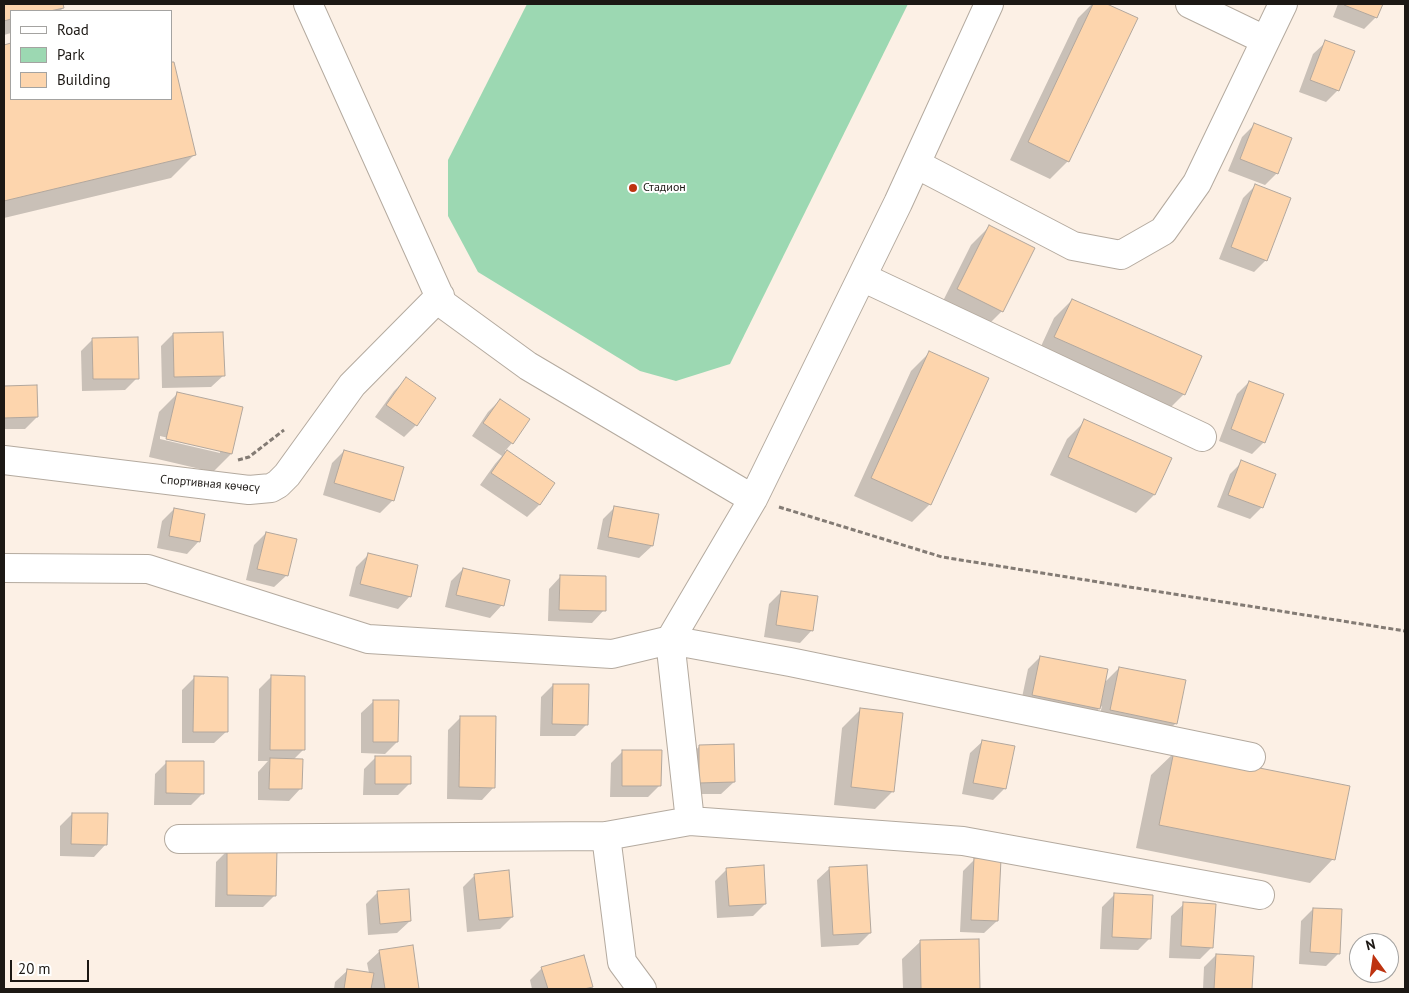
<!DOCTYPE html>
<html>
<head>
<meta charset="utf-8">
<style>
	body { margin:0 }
	#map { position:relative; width:1409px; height:993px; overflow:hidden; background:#fcf0e5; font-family:"PT Sans",sans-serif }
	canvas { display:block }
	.frame { position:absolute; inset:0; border:5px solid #1c1814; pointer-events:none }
	.legend { position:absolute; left:10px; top:10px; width:162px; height:90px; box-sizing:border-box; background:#fff; border:1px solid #a4a3a1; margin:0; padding:6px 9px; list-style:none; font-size:15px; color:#1c1814 }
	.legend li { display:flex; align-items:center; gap:10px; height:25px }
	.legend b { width:25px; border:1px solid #a4a3a1 }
	.north { position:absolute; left:1349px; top:933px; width:50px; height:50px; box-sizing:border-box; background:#fff; border:1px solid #a4a3a1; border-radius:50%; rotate:346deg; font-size:14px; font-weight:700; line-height:20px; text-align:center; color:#1c1814 }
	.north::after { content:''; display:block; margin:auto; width:18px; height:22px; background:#be3310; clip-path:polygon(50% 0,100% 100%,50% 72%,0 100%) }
	.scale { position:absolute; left:10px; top:960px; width:79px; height:22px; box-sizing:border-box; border:2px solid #1c1814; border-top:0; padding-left:6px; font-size:15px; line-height:18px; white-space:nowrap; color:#1c1814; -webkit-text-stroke:4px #fff; paint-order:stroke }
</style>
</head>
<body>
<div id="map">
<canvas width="1409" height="993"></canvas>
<div class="frame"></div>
<ul class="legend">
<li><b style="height:6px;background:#fff"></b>Road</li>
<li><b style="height:14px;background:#9cd8b2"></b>Park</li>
<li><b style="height:14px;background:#fdd5ad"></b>Building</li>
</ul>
<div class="north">N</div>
<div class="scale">20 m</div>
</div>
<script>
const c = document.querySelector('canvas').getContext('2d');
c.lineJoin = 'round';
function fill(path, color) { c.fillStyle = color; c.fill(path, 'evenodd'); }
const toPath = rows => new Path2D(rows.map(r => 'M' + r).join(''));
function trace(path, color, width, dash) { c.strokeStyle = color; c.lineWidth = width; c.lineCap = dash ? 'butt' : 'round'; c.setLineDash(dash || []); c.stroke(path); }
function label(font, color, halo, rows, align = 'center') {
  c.font = font + ' "PT Sans",sans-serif'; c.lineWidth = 4; c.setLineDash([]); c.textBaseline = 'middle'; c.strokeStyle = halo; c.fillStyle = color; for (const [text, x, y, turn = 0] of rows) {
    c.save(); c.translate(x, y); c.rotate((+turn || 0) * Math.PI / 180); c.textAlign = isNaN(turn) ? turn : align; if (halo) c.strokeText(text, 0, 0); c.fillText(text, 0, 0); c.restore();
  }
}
fill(toPath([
	[527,4,908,4,730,364,676,381,640,371,478,272,448,216,448,160]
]), '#9cd8b2');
fill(toPath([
	[4,4,62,4,63,8,60,11,11,11,11,33,4,35],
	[1092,4,1104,4,1136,19,1068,161,1050,179,1010,160,1078,18],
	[1338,4,1382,4,1376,17,1364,29,1333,17],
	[1326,42,1338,90,1326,102,1299,92,1313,54],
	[11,45,11,99,171,99,195,154,171,178,4,218,4,47],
	[1254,125,1277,173,1265,185,1228,171,1242,137],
	[1255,186,1266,260,1254,272,1219,259,1243,198],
	[989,227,1002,311,984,329,940,307,971,245],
	[1072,300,1184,394,1166,412,1037,355,1054,318],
	[173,334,224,375,211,387,162,388,161,346],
	[93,339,137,378,125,390,82,391,81,351],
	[929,353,930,504,912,522,854,496,911,371],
	[406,379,416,425,404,437,375,417,394,391],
	[1249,382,1264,442,1252,454,1219,441,1237,394],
	[36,386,37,417,25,429,4,429,4,387],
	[177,394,231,454,213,472,149,457,159,412],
	[160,436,220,450,220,453,160,439],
	[500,400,512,443,505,451,553,483,539,505,527,517,480,485,495,464,502,456,472,436,488,412],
	[1085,421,1154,495,1136,513,1050,475,1067,439],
	[344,451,393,500,380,513,323,495,332,463],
	[1242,462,1262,507,1250,519,1217,507,1230,474],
	[615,507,652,546,639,558,597,549,603,519],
	[174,509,199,541,187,554,157,548,162,521],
	[266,533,287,575,274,587,246,580,254,545],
	[368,555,410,596,398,609,349,596,356,567],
	[463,569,502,605,490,618,445,607,451,581],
	[561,576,604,610,592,623,548,621,549,589],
	[781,592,812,630,800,643,764,637,769,604],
	[1040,657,1104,683,1119,668,1176,723,1164,735,1098,722,1102,706,1087,720,1020,707,1028,669],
	[271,677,303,750,293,760,301,788,289,801,258,800,258,772,268,761,258,761,259,689],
	[194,678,227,731,214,743,182,743,182,690],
	[553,685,587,724,575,736,540,736,541,697],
	[374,701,397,742,385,754,361,753,361,713],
	[860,710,893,791,875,809,834,805,842,728],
	[460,718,494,787,482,800,447,799,448,730],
	[983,741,1005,788,993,800,962,794,970,753],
	[700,746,734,782,721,794,688,794,687,758],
	[623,751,660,785,648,797,610,797,611,763],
	[1175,752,1333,859,1310,883,1136,848,1151,775],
	[376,757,410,783,398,795,363,795,364,769],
	[167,762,203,793,191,805,154,805,155,774],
	[72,814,106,844,94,857,60,856,60,826],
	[228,850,275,895,263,907,215,907,216,862],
	[975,859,997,921,984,933,960,932,963,871],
	[830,868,870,933,858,945,821,947,817,880],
	[727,869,765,904,753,916,717,918,715,881],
	[475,875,512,917,500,929,467,932,463,887],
	[378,892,410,921,397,933,368,935,366,904],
	[1114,895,1150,938,1138,950,1100,949,1102,907],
	[1184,904,1212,947,1200,959,1169,958,1171,916],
	[1313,909,1338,954,1326,966,1299,964,1301,921],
	[978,940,979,989,903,989,902,959,921,941],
	[412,947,418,989,371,989,371,987,370,989,334,989,335,982,348,970,369,973,367,963,380,951],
	[1216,955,1253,957,1251,989,1203,989,1204,967],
	[542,968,592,986,589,989,532,989,530,980]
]), '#0003');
const building = toPath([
	[4,4,63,4,64,8,50,11,11,11,11,19,4,21,4,4],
	[1093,4,1107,4,1138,18,1069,162,1028,142,1093,4],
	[1345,4,1383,4,1377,18,1344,5,1345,4],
	[1325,40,1355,51,1339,91,1310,80,1325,40],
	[11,43,11,99,171,99,171,62,174,62,196,155,4,201,4,45,11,43],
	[1254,123,1292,138,1278,174,1240,159,1254,123],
	[1255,184,1291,198,1267,261,1231,247,1255,184],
	[989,225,1035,248,1003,312,957,289,989,225],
	[1072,299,1202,356,1185,395,1054,337,1072,299],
	[223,332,225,376,174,377,173,333,223,332],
	[138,337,139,379,93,379,92,338,138,337],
	[929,351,989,378,931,505,871,478,929,351],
	[406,377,436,398,417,426,386,405,406,377],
	[1249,381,1284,394,1265,443,1231,429,1249,381],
	[37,385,38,417,4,418,4,386,37,385],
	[177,392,243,407,232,454,166,439,177,392],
	[500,399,530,419,513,444,483,423,500,399],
	[1084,419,1172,458,1155,495,1068,457,1084,419],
	[344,450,404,467,394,501,334,483,344,450],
	[507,450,555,483,540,505,491,473,507,450],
	[1241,460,1276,474,1263,508,1228,495,1241,460],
	[614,506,659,514,653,546,608,537,614,506],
	[174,508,205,514,200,542,169,536,174,508],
	[266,532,297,539,288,576,257,569,266,532],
	[368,553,418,565,411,597,360,584,368,553],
	[463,568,510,580,504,606,456,595,463,568],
	[560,575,606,576,606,611,559,610,560,575],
	[781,591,818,596,813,631,776,625,781,591],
	[1040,656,1108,669,1100,709,1032,695,1040,656],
	[1119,667,1186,680,1177,724,1110,710,1119,667],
	[271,675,305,676,305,750,270,750,271,675],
	[194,676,228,677,228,732,193,732,194,676],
	[553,684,589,684,588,725,552,724,553,684],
	[373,700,399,700,398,742,373,742,373,700],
	[860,708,903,713,894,792,851,787,860,708],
	[460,716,496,716,495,788,459,787,460,716],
	[982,740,1015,746,1006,789,973,783,982,740],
	[734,744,735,782,699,783,699,745,734,744],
	[622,750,662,750,661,786,622,786,622,750],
	[1174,751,1350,786,1335,860,1159,825,1174,751],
	[375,756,411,756,411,784,375,784,375,756],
	[270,758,303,759,302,789,269,789,270,758],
	[166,761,204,761,204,794,166,793,166,761],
	[72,813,108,813,107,845,71,844,72,813],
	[227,848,277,849,276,896,227,895,227,848],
	[974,858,1001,859,998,921,971,920,974,858],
	[764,865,766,904,729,906,726,868,764,865],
	[867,865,871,933,833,935,829,867,867,865],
	[509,870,513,917,479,920,474,874,509,870],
	[409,889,411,921,380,924,377,891,409,889],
	[1114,893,1153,895,1151,939,1112,937,1114,893],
	[1183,902,1216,904,1213,948,1181,946,1183,902],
	[1313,908,1342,909,1340,954,1310,952,1313,908],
	[979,939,980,989,921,989,920,940,979,939],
	[413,945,419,989,385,989,379,950,413,945],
	[1216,954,1254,956,1252,989,1214,989,1216,954],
	[584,955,593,987,584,989,548,989,541,967,584,955],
	[347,969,374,973,371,989,344,989,347,969]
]);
fill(building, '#fdd5ad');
trace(building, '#b2a79d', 1);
const minor = toPath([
	[308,4,443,304,528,366,753,499],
	[1190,4,1265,40],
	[916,164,1073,246,1121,255,1163,231,1197,183,1283,4],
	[862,277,1202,437],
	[4,460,249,490,271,488,278,484,287,475,352,385,440,296],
	[4,568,148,569,368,639,612,654,670,640,753,499,898,203,989,4],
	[690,821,670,640,790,662,1251,757],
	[606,836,622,962,642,989],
	[179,839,606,836,690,821,963,841,1260,895]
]);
trace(minor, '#b4aa9f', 30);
trace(toPath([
	[238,460,249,457,284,430],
	[779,507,942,557,1405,631]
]), '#837b74', 3, [5, 2.5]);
trace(minor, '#fff', 28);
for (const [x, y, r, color] of [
	[633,188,5,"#be3310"]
]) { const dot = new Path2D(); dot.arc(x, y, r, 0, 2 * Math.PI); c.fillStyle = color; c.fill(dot); trace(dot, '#fff', 2); }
label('12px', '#1c1814', '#fff', [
	["Стадион",643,188]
], 'left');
label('12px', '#1c1814', '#fff', [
	["Спортивная көчөсү",210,484,5]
]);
</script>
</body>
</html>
